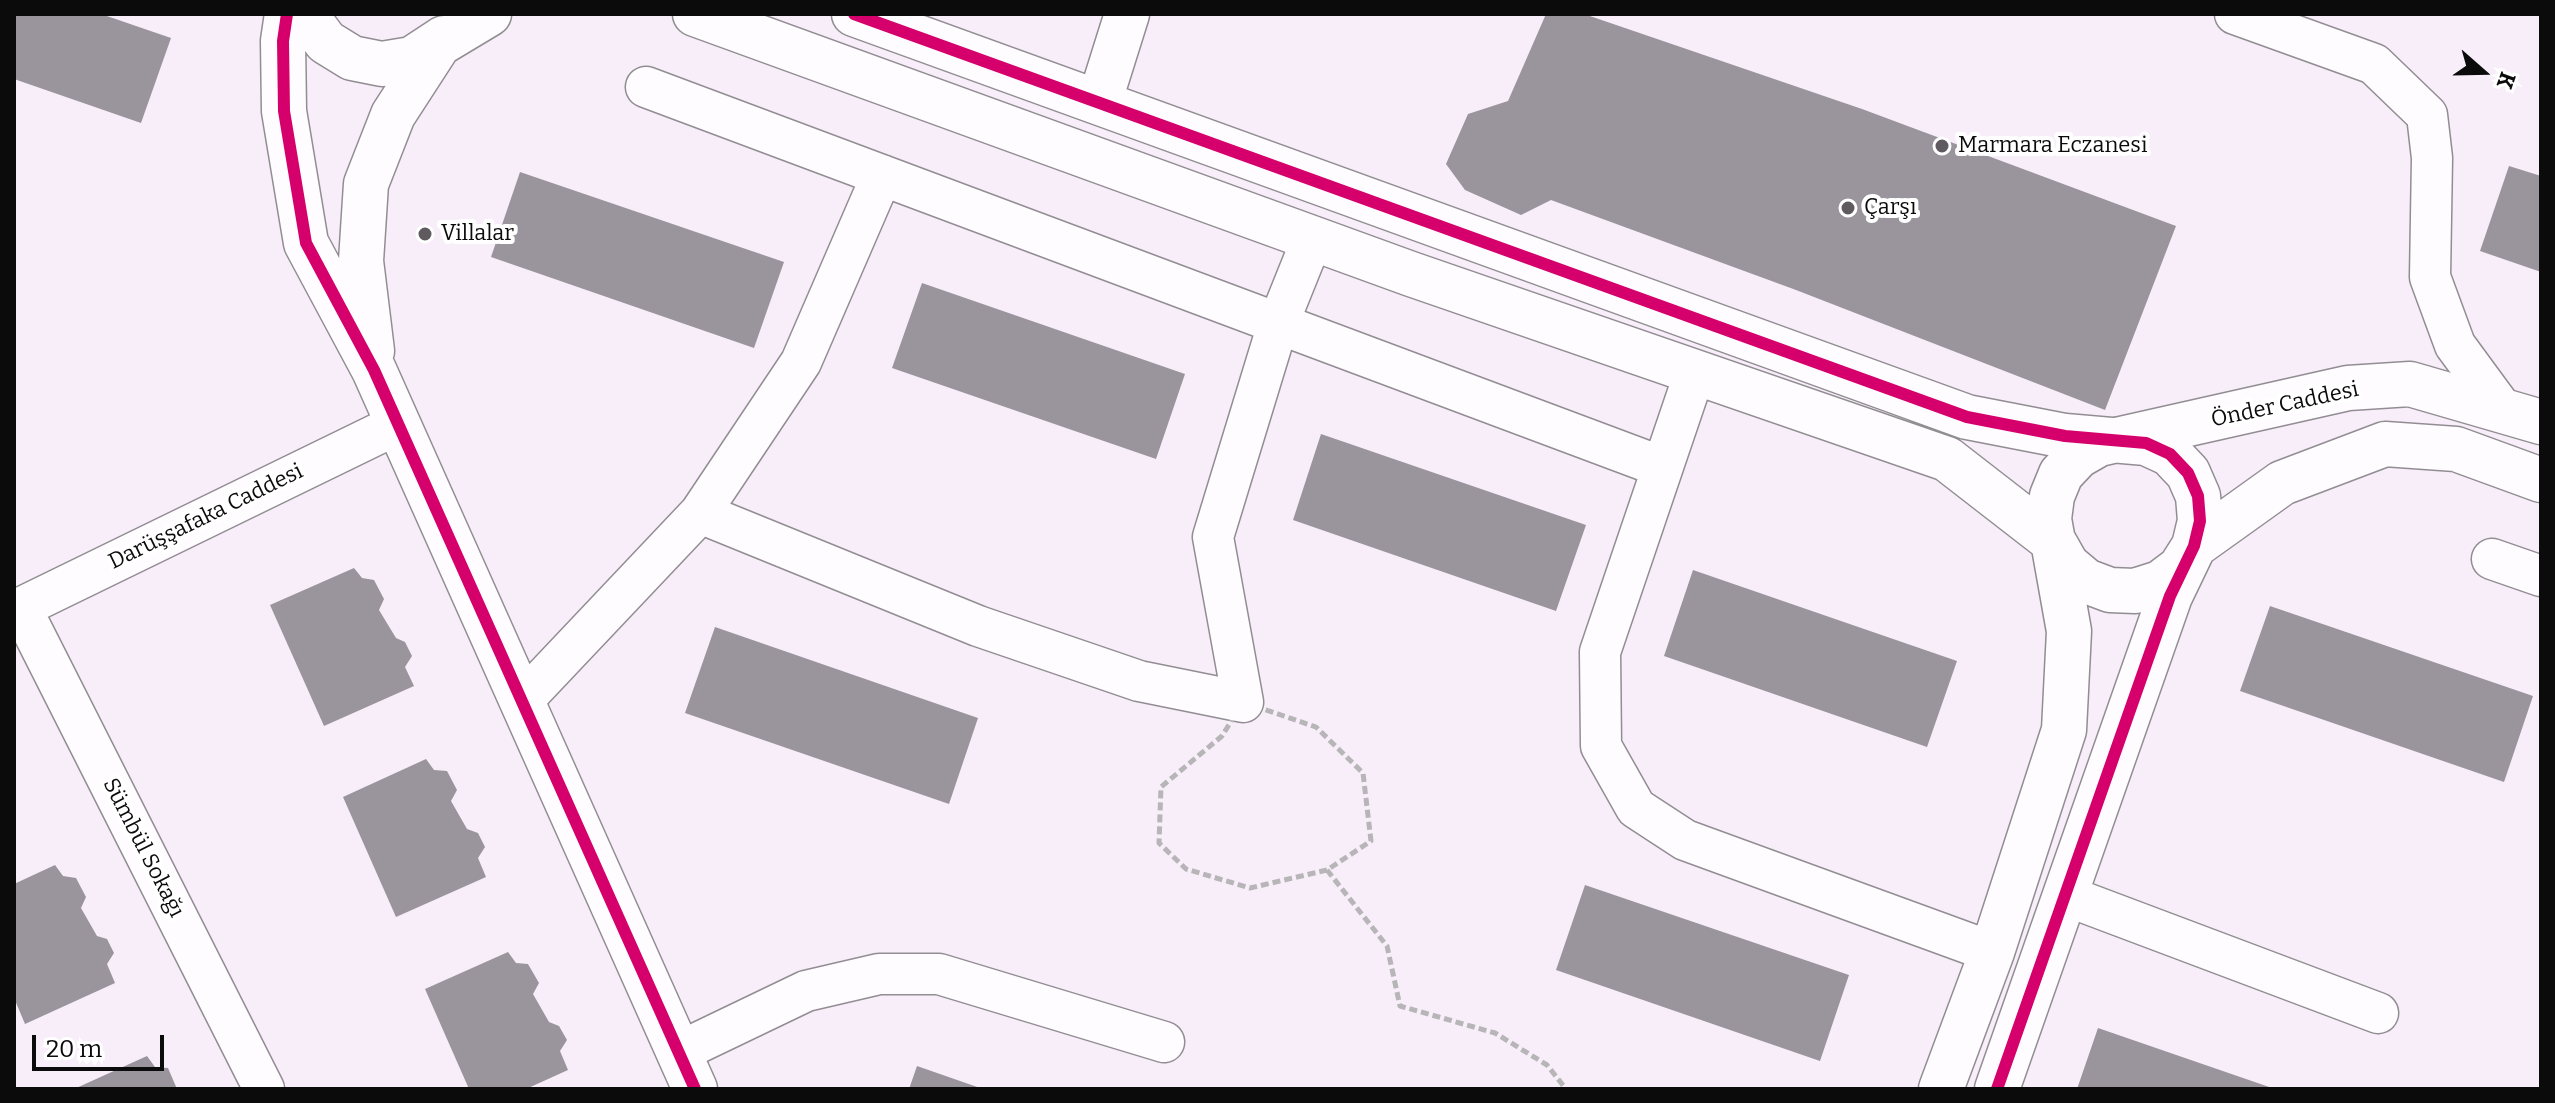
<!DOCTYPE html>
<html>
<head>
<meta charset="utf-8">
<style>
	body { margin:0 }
	#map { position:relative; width:2555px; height:1103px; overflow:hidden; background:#f8eefa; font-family:Bitter,serif }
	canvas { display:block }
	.frame { position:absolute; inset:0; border:16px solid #0b0b0b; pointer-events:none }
	.north { position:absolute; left:2443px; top:32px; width:80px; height:80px; -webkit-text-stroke:6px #fff; paint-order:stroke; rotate:110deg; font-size:22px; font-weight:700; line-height:32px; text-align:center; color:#0b0b0b }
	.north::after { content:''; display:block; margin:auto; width:28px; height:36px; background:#0b0b0b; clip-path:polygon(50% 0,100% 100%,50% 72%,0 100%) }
	.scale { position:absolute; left:32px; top:1035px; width:132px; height:36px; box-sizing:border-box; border:4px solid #0b0b0b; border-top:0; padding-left:10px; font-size:24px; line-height:28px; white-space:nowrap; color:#0b0b0b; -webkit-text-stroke:6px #fff; paint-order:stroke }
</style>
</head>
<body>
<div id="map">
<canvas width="2555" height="1103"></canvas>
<div class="frame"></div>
<div class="north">K</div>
<div class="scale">20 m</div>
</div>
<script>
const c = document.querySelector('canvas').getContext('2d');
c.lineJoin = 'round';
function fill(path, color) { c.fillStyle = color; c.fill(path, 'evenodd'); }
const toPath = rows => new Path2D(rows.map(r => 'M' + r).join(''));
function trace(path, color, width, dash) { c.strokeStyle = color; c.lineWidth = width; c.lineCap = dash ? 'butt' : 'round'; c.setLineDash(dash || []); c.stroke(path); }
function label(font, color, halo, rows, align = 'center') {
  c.font = font + ' Bitter,serif'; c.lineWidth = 8; c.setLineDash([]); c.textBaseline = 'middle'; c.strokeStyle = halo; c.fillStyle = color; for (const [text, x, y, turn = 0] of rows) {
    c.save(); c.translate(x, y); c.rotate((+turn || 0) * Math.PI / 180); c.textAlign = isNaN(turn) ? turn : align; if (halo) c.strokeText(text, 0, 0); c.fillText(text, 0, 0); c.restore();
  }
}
fill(toPath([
	[14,14,101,14,171,38,141,123,14,79],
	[1546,14,1584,14,1862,109,2176,226,2105,410,1796,290,1551,200,1521,215,1465,190,1446,164,1468,114,1508,101],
	[2509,166,2541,176,2541,272,2480,251],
	[520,172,784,262,754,348,491,257],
	[922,283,1185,374,1156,459,892,368],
	[1321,434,1586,525,1556,611,1293,520],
	[354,568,362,578,374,580,384,599,379,610,396,638,405,642,412,656,405,667,414,686,324,726,270,605],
	[1693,570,1957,661,1927,747,1664,656],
	[2270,606,2533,696,2504,782,2240,691],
	[715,627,978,718,949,804,685,713],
	[426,759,434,770,447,771,457,790,451,801,467,829,478,833,485,847,478,858,486,877,396,917,343,797],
	[55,865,63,876,76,878,86,897,81,908,97,936,107,939,114,953,107,964,115,983,25,1024,14,998,14,884],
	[1585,885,1849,975,1820,1061,1556,970],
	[508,952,516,963,528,964,539,983,533,994,549,1022,559,1026,567,1040,560,1051,568,1070,526,1089,469,1089,425,989],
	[2098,1028,2275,1089,2077,1089],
	[147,1056,155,1067,168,1068,177,1089,74,1089],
	[917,1066,983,1089,909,1089]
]), '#9a949c');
const minor = toPath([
	[2235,14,2374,64,2427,115,2432,158,2430,277,2455,345,2502,409],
	[646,87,1662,467],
	[1695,372,1600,652,1601,746,1636,808,1685,840,1992,952],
	[700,513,978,626,1139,681,1243,702,1213,537,1278,324,1313,237],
	[2492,559,2541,576],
	[21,608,264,1089],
	[14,611,398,424],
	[523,700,700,513,801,362,882,175],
	[2067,896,2378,1013],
	[681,1051,806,991,879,974,939,974,1164,1042]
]);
const tertiary = toPath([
	[287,14,283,41,284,111,306,243,374,370,695,1089],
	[305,14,326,42,352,58,382,64,412,59,444,38],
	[695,14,1411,274,1947,459,2054,542,2067,565,2086,581,2110,590,2135,591,2160,583,2180,568,2194,546,2282,483,2385,444,2456,449,2541,480],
	[854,14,1967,417,2065,436,2146,443,2170,454,2188,473,2198,496,2200,521,2194,546,2170,596,1997,1089],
	[1100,100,1127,14],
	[372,351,361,261,366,184,393,115,439,44,489,14],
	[1941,1089,1992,952,2064,730,2069,631,2049,519,2052,496,2061,474,2078,456,2099,444,2348,388,2410,384,2541,422]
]);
trace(minor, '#928d93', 43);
trace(tertiary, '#928d93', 47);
trace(toPath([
	[1243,702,1316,727,1363,773,1371,841,1327,870,1250,888,1186,869,1159,843,1161,787,1222,736,1243,702],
	[1327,870,1387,946,1400,1006,1495,1033,1547,1065,1566,1089]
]), '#b7b5b7', 5, [8, 4]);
trace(minor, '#fefcfe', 40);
trace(tertiary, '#fefcfe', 44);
trace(toPath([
	[287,14,283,41,284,111,306,243,374,370,695,1089],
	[854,14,1967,417,2065,436,2146,443,2170,454,2188,473,2198,496,2200,521,2194,546,2170,596,1997,1089]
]), '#d6006c', 12);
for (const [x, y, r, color] of [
	[1942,146,8,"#5e5a5f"],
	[1848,208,8,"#5e5a5f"],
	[425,234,8,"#5e5a5f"]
]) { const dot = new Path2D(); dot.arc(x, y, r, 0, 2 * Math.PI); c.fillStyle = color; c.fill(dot); trace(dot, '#fff', 3); }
label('22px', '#0b0b0b', '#fff', [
	["Marmara Eczanesi",1958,146],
	["Çarşı",1864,208],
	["Villalar",441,234]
], 'left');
label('22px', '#0b0b0b', '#fff', [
	["Önder Caddesi",2285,405,-12],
	["Darüşşafaka Caddesi",206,517,-26],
	["Sümbül Sokağı",143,848,63]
]);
</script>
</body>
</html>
